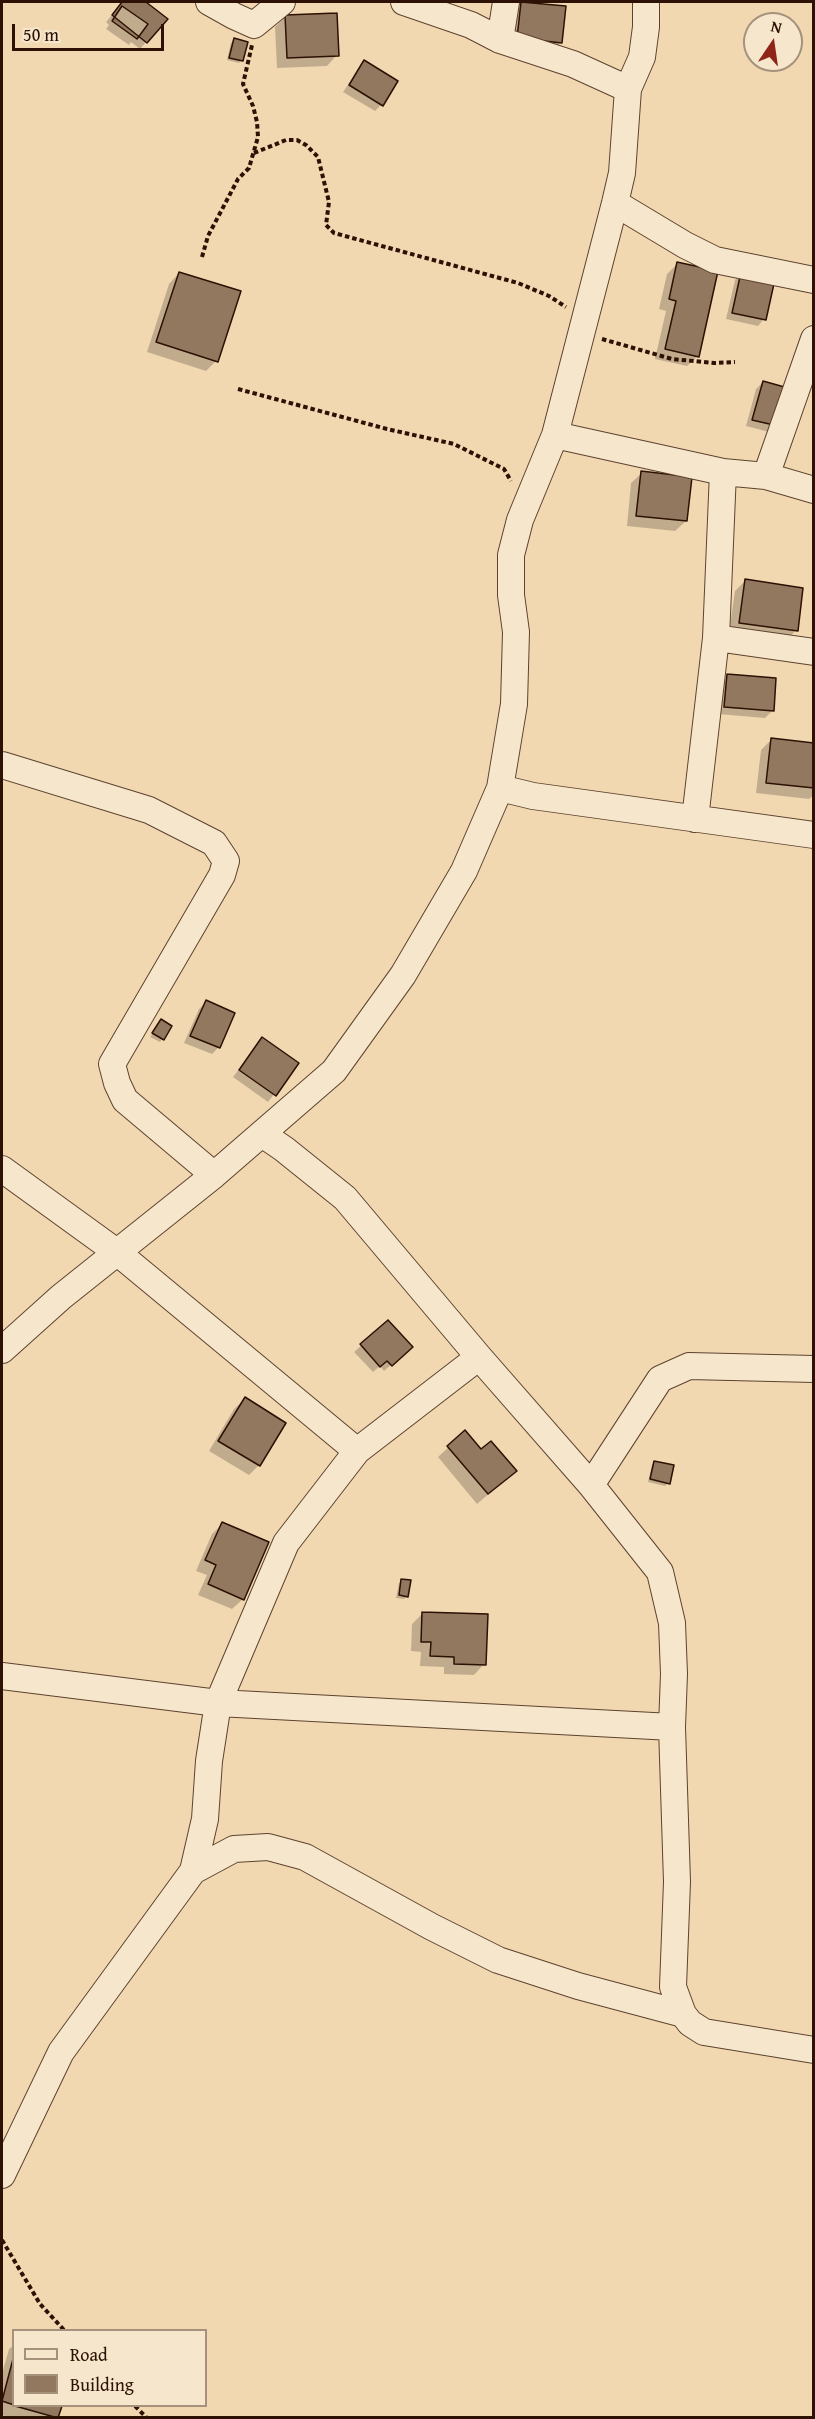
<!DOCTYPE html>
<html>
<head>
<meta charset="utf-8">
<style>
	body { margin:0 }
	#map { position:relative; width:815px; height:2419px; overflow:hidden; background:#f1d8b1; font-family:"Gentium Book Plus",serif }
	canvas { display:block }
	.frame { position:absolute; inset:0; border:3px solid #2c1104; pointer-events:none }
	.legend { position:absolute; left:12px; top:2329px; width:195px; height:78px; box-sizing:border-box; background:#f6e6cc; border:2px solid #a5917c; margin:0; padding:8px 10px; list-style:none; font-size:18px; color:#2c1104 }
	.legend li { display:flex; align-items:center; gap:12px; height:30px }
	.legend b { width:30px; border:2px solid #a5917c }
	.north { position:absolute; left:743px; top:12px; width:60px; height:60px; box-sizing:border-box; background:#f6e6cc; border:2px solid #a5917c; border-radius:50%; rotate:13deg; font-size:16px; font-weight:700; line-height:24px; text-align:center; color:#2c1104 }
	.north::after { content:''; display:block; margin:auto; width:21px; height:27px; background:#8f2418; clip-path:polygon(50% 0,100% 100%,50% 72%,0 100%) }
	.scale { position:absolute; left:12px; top:24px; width:152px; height:27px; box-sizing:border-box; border:3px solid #2c1104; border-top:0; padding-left:8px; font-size:18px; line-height:21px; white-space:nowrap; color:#2c1104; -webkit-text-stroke:4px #f6e6cc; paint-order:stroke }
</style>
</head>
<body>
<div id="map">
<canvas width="815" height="2419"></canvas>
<div class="frame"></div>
<ul class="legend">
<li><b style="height:8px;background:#f6e6cc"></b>Road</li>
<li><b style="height:16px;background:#92785e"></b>Building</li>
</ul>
<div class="north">N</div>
<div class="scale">50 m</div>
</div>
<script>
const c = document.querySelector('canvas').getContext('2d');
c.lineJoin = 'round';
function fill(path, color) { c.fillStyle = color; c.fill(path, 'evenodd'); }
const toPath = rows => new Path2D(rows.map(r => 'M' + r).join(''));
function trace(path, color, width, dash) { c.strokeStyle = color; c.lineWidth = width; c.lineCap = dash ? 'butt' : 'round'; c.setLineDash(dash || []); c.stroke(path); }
fill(toPath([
	[123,2,144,2,166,19,140,49,131,42,129,45,106,29,109,25,106,22],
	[522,3,561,42,554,49,511,45,515,9],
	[286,16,337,55,327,66,277,68,275,27],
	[234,40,242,60,239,63,227,60,231,43],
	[364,62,381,105,375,111,343,92],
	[678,263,698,356,687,366,655,359,666,311,659,309,667,274],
	[179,273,216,361,206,371,147,352,169,284],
	[741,273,764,319,758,326,726,319,735,280],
	[763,382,786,389,769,432,746,426,756,389],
	[642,473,686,521,675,531,627,526,631,483],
	[745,581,796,630,786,641,729,633,735,591],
	[727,676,772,711,765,718,718,714,720,683],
	[771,740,814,745,814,795,809,799,756,793,761,750],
	[206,1002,233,1014,219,1047,212,1054,184,1043,199,1009],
	[159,1024,170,1027,160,1042,150,1037],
	[262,1039,297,1064,268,1102,233,1077],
	[388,1322,404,1354,384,1371,380,1366,373,1372,354,1352],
	[245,1399,259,1465,249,1475,209,1451,234,1409],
	[465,1432,504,1481,477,1504,438,1457],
	[655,1462,668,1483,665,1486,648,1482,652,1465],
	[222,1524,243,1599,232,1609,198,1595,207,1575,196,1571,212,1534],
	[402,1580,407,1596,404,1599,396,1598,399,1583],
	[423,1613,484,1664,474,1675,444,1674,444,1667,420,1666,421,1652,411,1651,412,1624],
	[14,2345,14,2406,60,2406,56,2418,11,2418,2,2415,2,2374,9,2349]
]), '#0003');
const building = toPath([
	[122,2,146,2,168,19,147,43,112,15,122,2],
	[521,2,566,6,562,43,517,38,521,2],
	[122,6,148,24,137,39,112,21,122,6],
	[337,13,339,56,287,58,285,15,337,13],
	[234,38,248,42,243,61,229,58,234,38],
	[364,60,398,81,383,106,349,85,364,60],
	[677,262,718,271,699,357,665,349,676,301,669,299,677,262],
	[179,272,241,291,218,362,156,342,179,272],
	[741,272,775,279,766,320,732,313,741,272],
	[763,381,788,388,778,426,752,420,763,381],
	[641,471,692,477,687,521,636,516,641,471],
	[745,579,803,588,798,631,739,623,745,579],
	[727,674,776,678,774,711,724,707,727,674],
	[771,738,814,743,814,788,766,783,771,738],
	[206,1000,235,1013,220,1048,190,1036,206,1000],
	[161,1019,172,1026,164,1040,152,1033,161,1019],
	[262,1037,299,1063,276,1096,239,1070,262,1037],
	[388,1320,413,1347,392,1366,387,1361,380,1367,360,1344,388,1320],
	[245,1397,286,1423,260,1466,218,1441,245,1397],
	[465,1430,481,1449,491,1441,517,1471,488,1494,447,1446,465,1430],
	[654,1461,674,1465,670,1484,650,1479,654,1461],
	[222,1522,269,1542,244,1600,208,1584,216,1565,205,1560,222,1522],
	[401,1579,411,1580,408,1597,399,1595,401,1579],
	[422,1612,488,1614,486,1665,454,1664,454,1657,430,1656,431,1642,421,1642,422,1612],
	[14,2355,14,2405,2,2401,14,2355],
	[15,2406,62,2406,58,2418,15,2406]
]);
fill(building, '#92785e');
trace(building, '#2c1104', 1.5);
const minor = toPath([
	[209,2,234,16,254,25,282,2],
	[404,2,471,25,500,40,573,64,628,89],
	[500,40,506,2],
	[615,203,685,245,715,260,814,280],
	[555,435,723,472,766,476,814,490],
	[766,476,814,339],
	[716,638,814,652],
	[2,765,149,810,214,843,226,861,222,875,112,1064,117,1083,125,1100,214,1175],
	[500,788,533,796,814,835],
	[695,819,716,638,723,472],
	[262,1134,284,1149,345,1198,479,1357,591,1485,660,1572,672,1623,674,1674,672,1727,677,1882,673,1987,683,2014,690,2023,704,2032,814,2050],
	[2,1169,118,1253,357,1451],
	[2,1350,61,1297,214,1175,334,1071,403,975,464,871,500,788,514,704,516,632,511,595,511,555,520,520,555,435,615,203,622,173,628,89,642,57,646,27,646,2],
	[591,1485,660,1379,689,1366,814,1369],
	[2,1676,218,1703,672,1727],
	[193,1871,234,1849,268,1847,305,1857,432,1927,498,1960,578,1986,683,2014],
	[2,2175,61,2052,193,1871,205,1819,209,1761,218,1703,286,1543,357,1451,479,1357]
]);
trace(minor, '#5d432f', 28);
trace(toPath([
	[254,153,286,140,297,140,306,145,318,157,329,202,326,225,334,233,518,283,549,296,566,307],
	[202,257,208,236,238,179,249,168,258,137,257,122,253,106,243,84,252,45],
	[602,339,672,359,714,363,735,362],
	[238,389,387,429,454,444,504,469,511,481],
	[2,2240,40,2304,64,2330],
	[135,2406,147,2418]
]), '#2c1104', 4, [4.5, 3]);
trace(minor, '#f6e6cc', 26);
</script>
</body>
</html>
